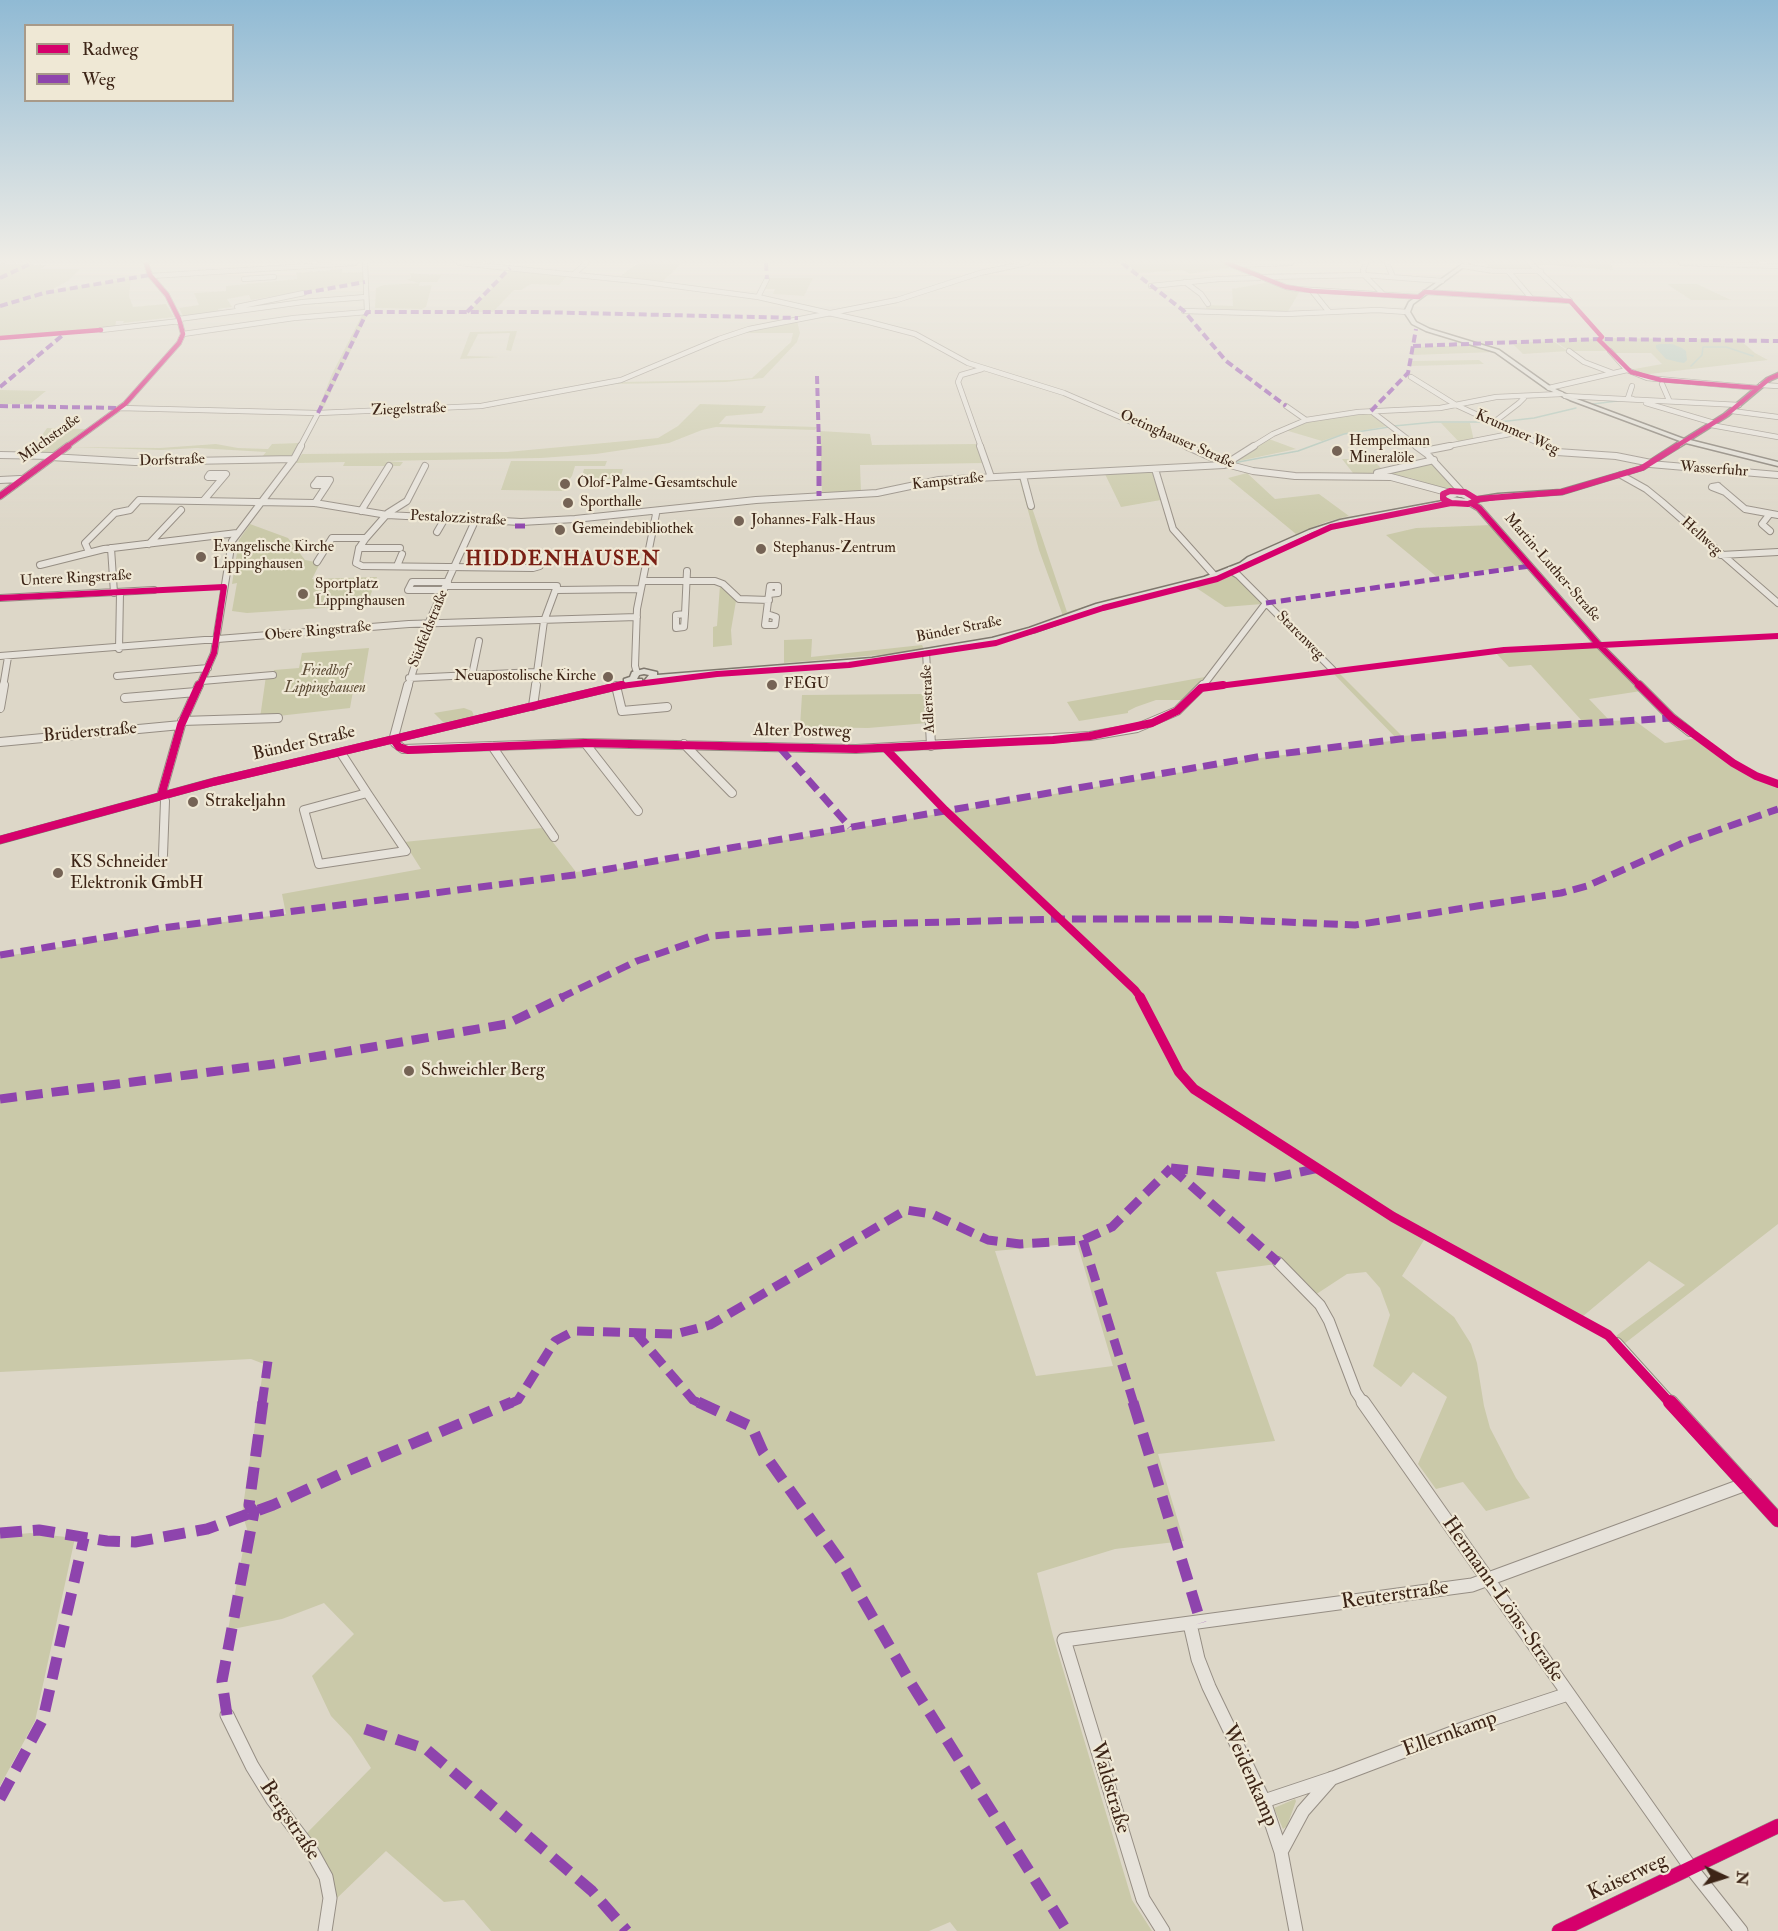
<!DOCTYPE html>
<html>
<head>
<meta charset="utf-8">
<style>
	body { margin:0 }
	#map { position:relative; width:1778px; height:1931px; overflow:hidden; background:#ddd7c8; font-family:"IM FELL Double Pica",serif }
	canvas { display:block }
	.legend { position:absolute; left:24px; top:24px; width:210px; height:78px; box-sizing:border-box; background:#efe8d5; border:2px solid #a89a89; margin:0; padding:8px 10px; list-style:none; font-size:18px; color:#3d2517 }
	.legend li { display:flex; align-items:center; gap:12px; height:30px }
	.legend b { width:30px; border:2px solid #a89a89 }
	.north { position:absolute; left:1694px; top:1847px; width:60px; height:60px; -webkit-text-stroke:4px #efe8d5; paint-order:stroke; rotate:94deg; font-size:16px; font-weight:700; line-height:24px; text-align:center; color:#3d2517 }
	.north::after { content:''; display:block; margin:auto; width:21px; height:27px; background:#3d2517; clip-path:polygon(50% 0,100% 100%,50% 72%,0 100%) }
</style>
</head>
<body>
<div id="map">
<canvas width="1778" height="1931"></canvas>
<ul class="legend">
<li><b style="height:8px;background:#d6006c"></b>Radweg</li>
<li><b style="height:8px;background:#8e44ad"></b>Weg</li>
</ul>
<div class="north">N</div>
</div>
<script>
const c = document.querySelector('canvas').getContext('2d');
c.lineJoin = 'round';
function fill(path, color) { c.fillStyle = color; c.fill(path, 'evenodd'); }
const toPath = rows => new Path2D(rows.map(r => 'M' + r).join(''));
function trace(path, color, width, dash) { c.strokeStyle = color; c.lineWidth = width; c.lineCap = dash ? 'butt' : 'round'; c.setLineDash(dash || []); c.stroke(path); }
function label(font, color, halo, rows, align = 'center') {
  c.font = font + ' "IM FELL Double Pica",serif'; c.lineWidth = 4.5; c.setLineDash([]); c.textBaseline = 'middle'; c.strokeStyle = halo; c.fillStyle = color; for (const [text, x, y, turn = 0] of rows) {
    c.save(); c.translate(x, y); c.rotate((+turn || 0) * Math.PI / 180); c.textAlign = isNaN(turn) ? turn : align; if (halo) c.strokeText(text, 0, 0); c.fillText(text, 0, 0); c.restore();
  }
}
fill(toPath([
	[0,263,46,265,41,269,80,269,68,281,49,291,131,278,129,296,133,307,166,304,174,317,123,323,124,321,116,321,115,329,112,329,0,337],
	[638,263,682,263,661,283,618,278],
	[1125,263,1224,263,1232,267,1190,274,1183,270,1138,273],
	[1485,263,1611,263,1613,270,1545,265,1534,266,1537,269,1492,269],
	[342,269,342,273,363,272,363,282,251,300,249,295,227,299,232,307,218,309,220,313,184,318,179,308,199,305,194,293,226,291,226,286,297,279,296,273],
	[510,270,568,275,559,285,531,284,521,290,514,290,493,312,468,312],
	[410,273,419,274,470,275,442,275,437,282,420,282,419,286,432,285,426,307,422,309,375,308,376,288,384,285,419,283,407,280,411,278],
	[770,278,813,278,804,296,773,294,775,289,765,289],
	[1269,282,1295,290,1293,292,1300,291,1287,313,1206,310,1206,305,1233,306,1232,289],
	[1667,284,1697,284,1731,300,1691,300],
	[363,313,368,314,322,411,317,412,332,374],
	[797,321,800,333,797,342,763,378,726,382,610,384,619,382,731,380,752,378,791,342,793,333,738,333],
	[517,331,511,351,506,350,510,333,478,334,467,356,500,357,460,359,470,332],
	[1603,338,1740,340,1755,353,1768,360,1641,375,1629,370,1662,364,1651,353,1614,353,1602,340],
	[1597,339,1608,351,1569,351,1555,341],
	[1553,341,1568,351,1523,354,1512,343],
	[1477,345,1496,352,1413,355,1415,347],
	[1479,360,1484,364,1411,366,1411,361],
	[0,390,46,391,30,404,0,404],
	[700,404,766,406,762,413,726,416,719,424,817,427,815,430,716,427,702,430,669,443,596,454,541,458,382,461,403,462,400,466,343,466,345,462,296,463,302,454,507,452,658,438,678,426],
	[1367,412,1388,426,1343,434,1322,441,1285,430,1313,420],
	[1441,423,1470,423,1474,441,1460,443],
	[47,428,86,429,53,453,23,455,35,445],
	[820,431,870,434,872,445,976,444,984,463,860,465,861,492,822,493],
	[1269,439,1296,449,1234,462,1235,459],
	[299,443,292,457,262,457,266,452,197,448,161,450,68,447,160,448,216,444,238,448,268,449,272,444],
	[1342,459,1372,459,1384,471,1374,473,1353,473],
	[511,461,607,461,605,466,575,466,572,476,562,489,566,491,501,490],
	[1431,462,1457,489,1444,489,1411,478,1377,474],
	[584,469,623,469,620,479,581,479],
	[1147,471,1152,472,1161,500,1121,507,1104,472],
	[1247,473,1275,499,1319,494,1349,516,1326,522,1296,534,1228,478],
	[1019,478,1022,478,1067,612,1120,596,1119,598,1063,616,1039,550],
	[250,524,288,538,305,560,320,563,312,579,377,577,367,605,247,613,232,611,237,583,232,584,239,540],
	[1492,525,1524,563,1523,565,1437,577,1386,535,1416,528],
	[1233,574,1262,602,1262,604,1225,607,1195,587],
	[720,585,736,601,731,630,732,645,713,647,713,627,717,626],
	[812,639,811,657,922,645,925,651,784,663,784,640],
	[1597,647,1641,691,1589,699,1610,721,1634,720,1665,743,1698,738,1739,769,1757,779,1778,786,1778,1224,1624,1344,1616,1336,1685,1285,1649,1261,1582,1317,1437,1235,1424,1240,1402,1276,1454,1317,1471,1344,1477,1363,1484,1406,1490,1428,1516,1478,1530,1498,1486,1511,1463,1482,1436,1489,1418,1464,1447,1397,1413,1372,1401,1387,1373,1366,1390,1315,1380,1288,1366,1272,1347,1274,1315,1295,1284,1263,1216,1272,1275,1441,1158,1454,1184,1541,1115,1549,1037,1573,1053,1636,1132,1900,1152,1931,957,1931,950,1922,929,1931,491,1931,464,1900,444,1902,386,1851,335,1900,305,1835,371,1768,351,1737,331,1716,312,1676,354,1634,324,1603,282,1619,228,1630,247,1529,242,1513,264,1364,251,1359,0,1372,0,957,162,930,286,914,282,894,421,869,404,842,542,828,576,872,592,870,594,873,1223,765,1222,763,1398,740,1332,672,1337,671,1402,736,1583,722,1531,665,1509,667,1496,653],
	[1077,1243,1113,1366,1036,1376,995,1251],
	[369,648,362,690,353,691,350,708,260,718,266,676,273,676,274,670,299,668,302,653],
	[1205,677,1184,700,1156,700,1136,707,1128,711,1128,713,1079,721,1067,702],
	[926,694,927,723,868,728,800,727,802,695],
	[464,708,472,711,474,716,444,723,434,713],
	[30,1533,75,1538,35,1721,0,1786,0,1536],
	[1295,1799,1296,1801,1287,1826,1283,1829,1274,1808]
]), '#cac9a9');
fill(toPath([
	[1660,344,1672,344,1682,348,1686,351,1687,360,1684,363,1678,362,1666,359,1656,348,1656,345]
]), '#acc3b6');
trace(toPath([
	[1691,366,1702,355,1703,347,1726,347,1753,356],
	[1593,404,1617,401],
	[1499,422,1534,418,1576,408],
	[1394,426,1435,422,1486,422],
	[1233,463,1298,451,1344,434,1389,427]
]), '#acc3b6', 1.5);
const minorFar4 = toPath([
	[459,263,645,282,758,297,869,322,915,334,968,363,1064,393,1190,447],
	[1227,263,1286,287,1297,289,1419,297],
	[1366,263,1363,270,1364,275,1384,295],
	[1387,263,1393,277],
	[1530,263,1570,301],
	[1681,263,1778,266],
	[1234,265,1291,263],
	[1463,266,1494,271,1541,271],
	[1508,271,1532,299],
	[573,275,586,263],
	[151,276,355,263],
	[1264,277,1364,275,1442,281],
	[244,279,274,277],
	[1185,282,1201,294,1208,304],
	[1151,286,1219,279,1259,278],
	[1312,291,1329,312],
	[1425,292,1570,301],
	[758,297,767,279],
	[237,307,304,293],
	[1184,311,1286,314,1377,310,1407,312],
	[179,319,303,302,366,297],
	[101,330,180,321],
	[183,334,294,318,367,312,365,263],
	[1569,351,1584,362,1613,373],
	[1610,351,1627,370,1647,378,1758,388],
	[1411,377,1456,405,1547,447],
	[1662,384,1669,400],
	[1761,385,1778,386],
	[1632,386,1628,398,1633,399],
	[1549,388,1627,370],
	[1565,396,1739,405],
	[1646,403,1714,423],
	[1286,406,1306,420],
	[120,408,318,413,481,406,621,380,719,339,749,329,897,300,980,273,1027,263],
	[1371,411,1418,447],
	[1732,411,1778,417],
	[1493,423,1519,403,1524,398,1523,396],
	[1711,425,1778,437],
	[66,447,125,404,179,343,183,334,179,319,167,295,150,275,146,263],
	[300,447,318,413],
	[981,447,958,382,961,375,982,369],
	[1252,447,1273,434,1306,420,1358,412,1440,408,1496,397,1561,394],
	[1443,447,1515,433]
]);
const minorFar3 = toPath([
	[980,446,991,477],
	[1186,446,1226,464,1253,471,1295,476,1391,477,1454,494],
	[1416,446,1427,454,1460,490,1460,494],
	[1544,446,1557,452,1616,456,1651,463],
	[1424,451,1450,446],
	[0,455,52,456],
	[51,457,135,462,294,459],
	[1650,464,1778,475],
	[425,466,407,501,388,513,366,538,359,548,356,563,362,566,533,568,540,566,544,555],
	[1155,469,1173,529,1215,576],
	[1377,473,1434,460],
	[1621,475,1646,489,1662,502,1778,603],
	[1023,476,1031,506],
	[0,480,20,479],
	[318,480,330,480,327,485,314,485,318,480],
	[1718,486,1725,492,1712,487,1718,486],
	[1725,492,1745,509,1778,515],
	[0,496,68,446],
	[204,500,226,474,210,474,208,477,223,477],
	[1467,501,1479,508,1599,645,1641,687],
	[315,503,327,485],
	[361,511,389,466],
	[1769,515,1762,524,1770,531],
	[437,532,444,520],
	[149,544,181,510],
	[111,548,114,593],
	[359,548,400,548],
	[89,552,85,543,115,513,130,510,139,500,315,503,387,515,521,522,575,519,756,500,877,493,939,480,1224,465,1254,446],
	[1721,555,1778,552],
	[317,562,332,538,366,538],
	[40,565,104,549,237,533],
	[397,566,402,554],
	[1230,570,1238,575,1333,670],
	[643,581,715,581,723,584,739,599,769,600],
	[446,586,557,586,544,621,535,687],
	[444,590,408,590,412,582,448,582],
	[557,590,641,589],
	[0,598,154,590],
	[685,614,684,627,676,628,676,615,685,614],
	[685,614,687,571],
	[767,614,776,617,775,625,765,625,770,586,778,586,778,593,769,594],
	[119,649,120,593],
	[926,652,928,687],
	[0,656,409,624,637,617],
	[637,673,635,666,637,609,656,514,654,511],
	[472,675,479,641],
	[117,676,208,668],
	[409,678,536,672],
	[202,681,273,675],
	[3,687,8,657],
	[199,687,214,653,232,541,294,459,301,446],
	[408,687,428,624,475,521],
	[1202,687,1266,603]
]);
const minorFar2 = toPath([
	[408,685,394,737,395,743,403,749,585,743,856,749,1090,736,1137,728,1177,711,1203,685],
	[928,685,931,746],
	[1639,685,1672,718,1690,732],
	[616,686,622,711,667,707],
	[125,698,196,692],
	[533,706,536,685],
	[0,708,4,685],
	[182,721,278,718],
	[0,742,181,725],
	[585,743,638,811],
	[684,744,732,793],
	[492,746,554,837],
	[341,753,367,793],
	[367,793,406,851,319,864,304,810,367,793],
	[163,795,165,801,163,855],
	[161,796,181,725,199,685]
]);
const minorFar1 = toPath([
	[1278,1262,1320,1305,1329,1321,1356,1392,1364,1404],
	[1617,1343,1672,1404]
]);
const minor = toPath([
	[1363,1402,1691,1868,1741,1931],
	[1671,1402,1778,1520],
	[1190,1624,1198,1659,1209,1687,1264,1801,1281,1852,1296,1931],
	[227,1715,252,1766,273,1800,311,1850,326,1877,330,1898,325,1931],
	[1264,1801,1333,1778,1465,1728,1568,1694],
	[1281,1852,1303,1811,1332,1778],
	[1163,1931,1143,1899,1064,1640,1472,1585,1746,1484],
	[1559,1931,1778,1826]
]);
const major = toPath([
	[1464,263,1469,263,1413,304,1410,312,1416,322,1430,329,1499,350,1551,387,1574,398,1684,439,1724,414,1767,378,1778,373,1778,377,1771,380,1728,416,1690,440,1778,462,1778,466,1686,443,1644,469,1562,494,1498,498,1463,504,1455,503,1343,523,1313,532,1259,558,1246,567,1210,581,1102,608,1035,632,992,642,872,662,653,680,649,682,645,680,649,675,644,674,639,675,637,679,642,679,642,683,215,784,0,843,0,837,210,780,624,682,624,679,630,677,632,672,644,669,657,672,657,675,872,658,992,638,1029,628,1096,604,1204,577,1240,563,1248,557,1309,530,1340,520,1448,500,1446,496,1447,495,1460,492,1473,498,1498,494,1561,490,1640,467,1680,441,1570,400,1547,389,1495,352,1426,331,1412,324,1404,312,1409,302,1464,263],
	[1459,496,1466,499,1453,497,1459,496]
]);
trace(minorFar4, '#968e84', 6);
trace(minorFar3, '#968e84', 8);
trace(minorFar2, '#968e84', 10);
trace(minorFar1, '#968e84', 12);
trace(minor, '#968e84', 15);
trace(major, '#7e776d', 3);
trace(minorFar4, '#e6e2da', 4.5);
trace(minorFar3, '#e6e2da', 6);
trace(minorFar2, '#e6e2da', 8);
trace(minorFar1, '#e6e2da', 10);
trace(minor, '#e6e2da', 13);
fill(major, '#e0ddd4');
trace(toPath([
	[766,263,767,279],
	[1122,263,1184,311,1226,361,1286,406],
	[0,278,32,263],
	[304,293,365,282],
	[0,306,44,293,150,275],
	[467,312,510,268],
	[1413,346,1600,339,1778,341],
	[817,376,819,447],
	[0,387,63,335],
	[0,406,120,408],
	[1371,411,1408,373,1416,329],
	[318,413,367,312,536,312,798,318]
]), '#8e44ad', 4, [8, 4]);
trace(toPath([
	[819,446,819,496],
	[515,526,525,526],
	[1266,603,1530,566]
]), '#8e44ad', 5, [10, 5]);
trace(toPath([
	[780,748,850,827],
	[0,955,162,928,574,875,1263,756,1400,739,1528,727,1672,718],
	[560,998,637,961,711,936,870,924,1059,919,1215,919,1355,925,1561,893,1587,886,1687,841,1778,809]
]), '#8e44ad', 7, [14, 7]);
trace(toPath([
	[0,1099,273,1064,507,1024,563,997],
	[1171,1168,1272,1178,1319,1168],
	[1171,1168,1278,1262],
	[1083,1240,1134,1404],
	[635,1332,693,1400,702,1404],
	[262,1404,268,1361],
	[509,1404,518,1400,555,1341,574,1331,676,1334,710,1325,906,1210,932,1214,988,1240,1020,1244,1083,1240,1112,1227,1171,1168]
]), '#8e44ad', 9, [17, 9]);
trace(toPath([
	[698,1402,752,1427,763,1452,841,1562,909,1680,1067,1931],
	[1133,1402,1201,1623],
	[0,1533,39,1530,107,1541,135,1542,207,1529,273,1505,347,1471,512,1402],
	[227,1715,222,1681,254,1512,249,1505,263,1402],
	[365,1729,426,1749,592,1891,627,1931],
	[0,1799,43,1719,84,1538]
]), '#8e44ad', 11, [22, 11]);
trace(toPath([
	[1227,263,1286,287,1312,291,1419,297,1425,292,1570,301,1602,337,1599,340,1631,372,1661,380,1758,388],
	[0,338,101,330],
	[66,447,125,404,179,343,183,334,179,319,167,295,150,275,146,263],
	[1675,447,1726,415,1769,379,1778,375]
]), '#d6006c', 4.5);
trace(toPath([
	[1450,491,1465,492,1478,500,1468,504,1451,503,1443,499,1443,494,1450,491],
	[0,496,68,446],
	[1478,499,1562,492,1642,468,1677,446],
	[1471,503,1479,508,1599,645,1641,687],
	[0,598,224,587,214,653,199,687],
	[613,687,717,674,849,665,996,643,1103,608,1217,579,1331,527,1451,503],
	[1211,687,1504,650,1778,636]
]), '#d6006c', 6);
trace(toPath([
	[1639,685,1672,718,1733,763,1756,776,1778,784],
	[394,740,399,747,408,750,585,743,856,749,1053,740,1090,736,1152,723,1177,711,1201,688,1223,685],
	[885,748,945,810,1135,990,1141,998],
	[161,796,181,725,199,685],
	[0,840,213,782,622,685]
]), '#d6006c', 8);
trace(toPath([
	[1140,997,1179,1072,1194,1089,1393,1217,1608,1335,1671,1404]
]), '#d6006c', 10);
trace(toPath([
	[1670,1402,1778,1520],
	[1559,1931,1778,1826]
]), '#d6006c', 14);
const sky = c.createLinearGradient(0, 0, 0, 533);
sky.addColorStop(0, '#90bad4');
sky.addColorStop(0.49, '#f0ede6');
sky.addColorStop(1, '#f0ede600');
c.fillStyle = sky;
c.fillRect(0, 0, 1778, 533);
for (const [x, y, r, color] of [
	[1337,451,6,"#756355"],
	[565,484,6,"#756355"],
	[568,503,6,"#756355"],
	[739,521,6,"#756355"],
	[560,530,6,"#756355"],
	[761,549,6,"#756355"],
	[201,557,6,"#756355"],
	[303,594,6,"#756355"],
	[608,677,6,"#756355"],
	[772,685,6,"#756355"],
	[193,802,6,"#756355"],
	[58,873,6,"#756355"],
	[409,1071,6,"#756355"]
]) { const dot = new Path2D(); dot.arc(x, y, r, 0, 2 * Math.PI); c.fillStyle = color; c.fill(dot); trace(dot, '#efe8d5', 2); }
label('15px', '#3d2517', '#efe8d5', [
	["Ziegelstraße",409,410,-2],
	["Krummer Weg",1517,433,24],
	["Milchstraße",50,439,-36],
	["Oetinghauser Straße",1177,440,24],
	["Dorfstraße",172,461,-2],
	["Wasserfuhr",1714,470,4],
	["Kampstraße",948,482,-6],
	["Pestalozzistraße",458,519,3],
	["Hellweg",1701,537,42],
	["Martin-Luther-Straße",1552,568,49],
	["Untere Ringstraße",76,579,-3],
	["Südfeldstraße",429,629,-68],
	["Bünder Straße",959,630,-11],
	["Obere Ringstraße",318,632,-5],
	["Starenweg",1300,636,45],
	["Adlerstraße",929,699,-93]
]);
label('15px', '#3d2517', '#efe8d5', [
	["Hempelmann",1349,442],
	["Mineralöle",1349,459],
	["Olof-Palme-Gesamtschule",577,484],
	["Sporthalle",580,503],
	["Johannes-Falk-Haus",751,521],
	["Gemeindebibliothek",572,530],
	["Evangelische Kirche",213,548],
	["Lippinghausen",213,565],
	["Stephanus-Zentrum",773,549],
	["Sportplatz",315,585],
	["Lippinghausen",315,602],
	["Neuapostolische Kirche",596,677,"right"],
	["FEGU",784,685]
], 'left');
label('italic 15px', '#5c4b35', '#efe8d5', [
	["Friedhof",325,672],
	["Lippinghausen",325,689]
]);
label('18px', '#3d2517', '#efe8d5', [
	["Alter Postweg",802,732,1],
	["Brüderstraße",90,733,-5],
	["Bünder Straße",304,744,-13]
]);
label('18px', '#3d2517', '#efe8d5', [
	["Strakeljahn",205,802],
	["KS Schneider",70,863],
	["Elektronik GmbH",70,884],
	["Schweichler Berg",421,1071]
], 'left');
c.letterSpacing = '1.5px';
label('bold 20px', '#7a1f14', '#efe8d5', [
	["HIDDENHAUSEN",563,561]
]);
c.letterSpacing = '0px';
label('21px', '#3d2517', '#efe8d5', [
	["Reuterstraße",1395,1596,-8],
	["Hermann-Löns-Straße",1502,1600,55],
	["Ellernkamp",1450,1735,-20],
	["Weidenkamp",1249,1776,66],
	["Waldstraße",1109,1788,73],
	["Bergstraße",289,1821,56],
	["Kaiserweg",1628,1878,-25]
]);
</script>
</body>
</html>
